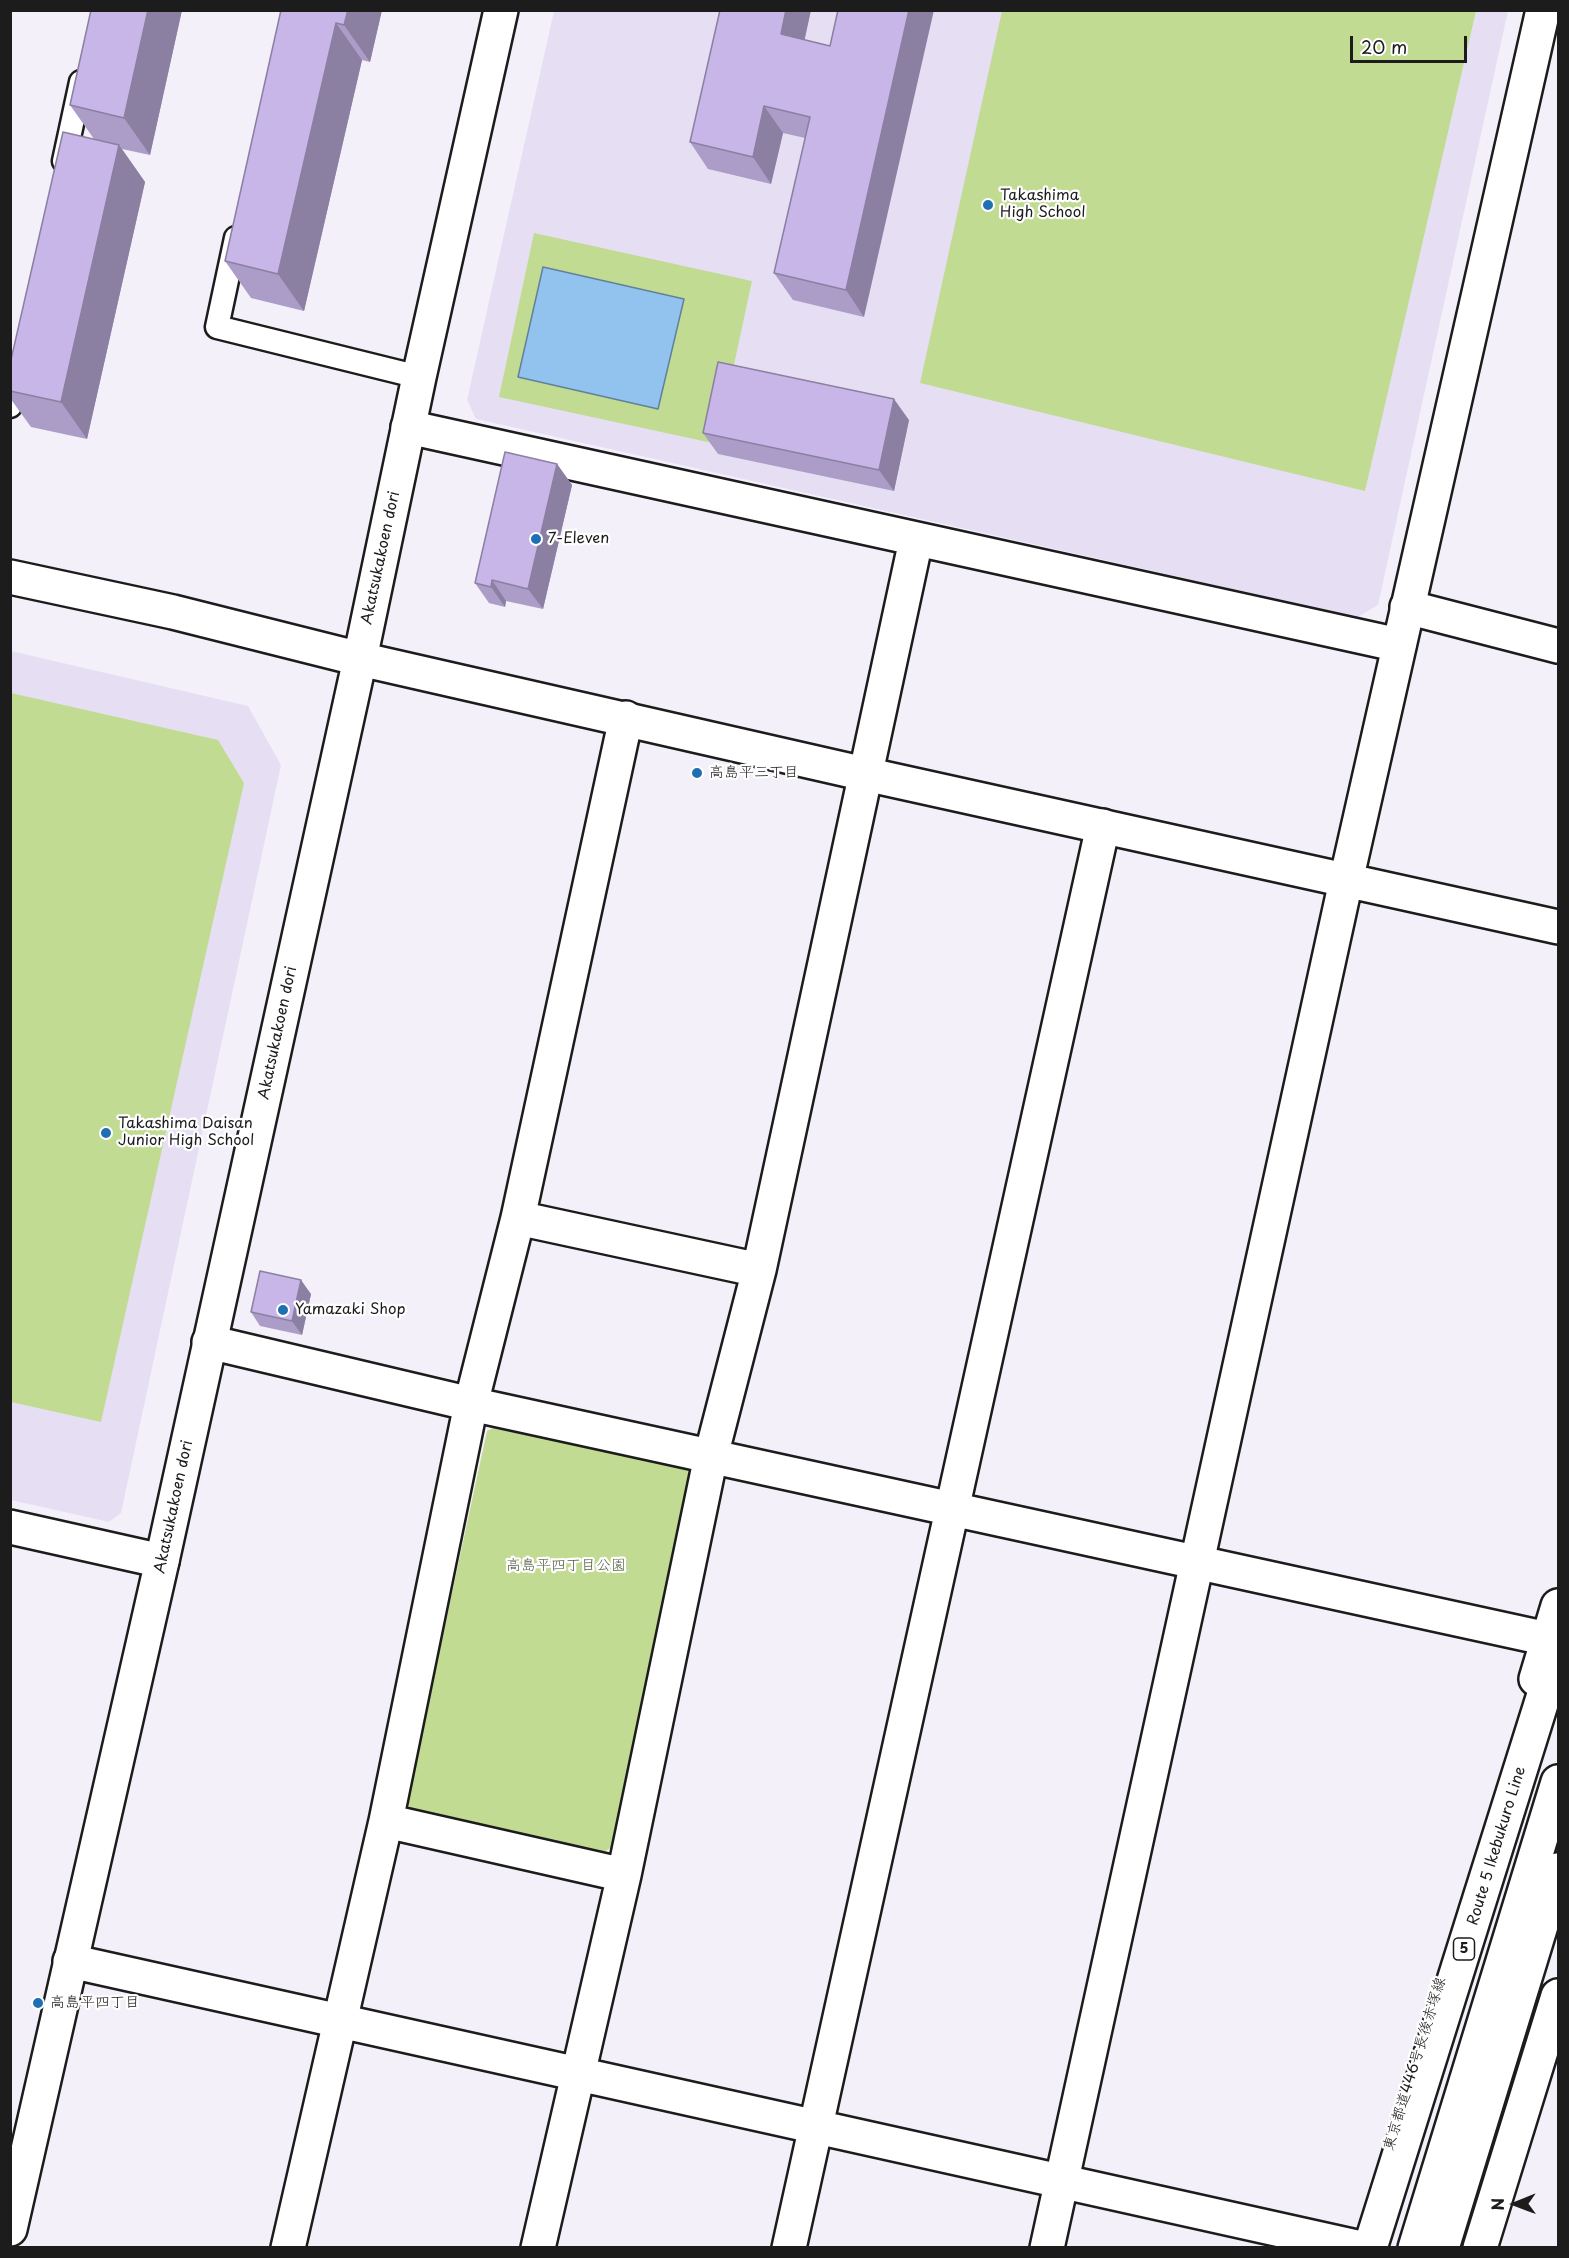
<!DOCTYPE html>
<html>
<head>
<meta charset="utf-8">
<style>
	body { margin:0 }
	#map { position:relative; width:1569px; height:2258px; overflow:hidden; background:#f4f0fa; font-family:"Playpen Sans",sans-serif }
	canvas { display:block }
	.frame { position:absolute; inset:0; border:12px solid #1c1c1c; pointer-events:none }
	.north { position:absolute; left:1485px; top:2174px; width:60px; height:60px; -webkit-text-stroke:4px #fff; paint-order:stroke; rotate:269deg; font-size:16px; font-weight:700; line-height:24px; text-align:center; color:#1c1c1c }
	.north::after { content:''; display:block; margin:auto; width:21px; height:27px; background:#1c1c1c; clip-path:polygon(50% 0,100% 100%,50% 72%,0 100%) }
	.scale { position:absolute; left:1350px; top:36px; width:117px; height:27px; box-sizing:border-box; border:3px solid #1c1c1c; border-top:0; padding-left:8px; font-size:18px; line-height:21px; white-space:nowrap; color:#1c1c1c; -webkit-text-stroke:4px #fff; paint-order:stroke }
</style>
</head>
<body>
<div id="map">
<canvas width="1569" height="2258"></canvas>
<div class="frame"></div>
<div class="north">N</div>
<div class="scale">20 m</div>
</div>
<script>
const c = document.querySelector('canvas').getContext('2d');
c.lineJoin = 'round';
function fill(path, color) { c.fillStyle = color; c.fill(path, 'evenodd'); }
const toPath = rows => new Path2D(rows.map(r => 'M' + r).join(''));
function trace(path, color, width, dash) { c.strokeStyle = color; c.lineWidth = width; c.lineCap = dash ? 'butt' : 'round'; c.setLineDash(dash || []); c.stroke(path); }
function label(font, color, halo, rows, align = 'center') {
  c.font = font + ' "Playpen Sans","Klee One",sans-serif'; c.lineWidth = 4.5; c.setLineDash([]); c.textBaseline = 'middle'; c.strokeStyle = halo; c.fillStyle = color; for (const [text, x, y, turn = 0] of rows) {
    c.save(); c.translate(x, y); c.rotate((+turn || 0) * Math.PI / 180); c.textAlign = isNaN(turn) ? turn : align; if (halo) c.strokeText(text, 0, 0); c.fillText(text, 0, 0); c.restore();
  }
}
fill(toPath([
	[554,11,1508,11,1378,605,1358,617,476,419,467,400],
	[11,651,248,706,281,765,121,1513,109,1522,11,1500]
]), '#e6dff4');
fill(toPath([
	[1002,11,1476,11,1365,491,920,383],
	[534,233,752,281,717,444,499,397],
	[11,693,218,740,244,783,101,1422,11,1402],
	[503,1423,684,1463,693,1481,612,1847,596,1857,415,1818,407,1801,487,1431]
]), '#c1db92');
const water = toPath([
	[543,267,684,299,658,409,518,377,543,267]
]);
fill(water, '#92c3ee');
trace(water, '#63809a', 1.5);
const lane = toPath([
	[64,161,81,82],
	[236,238,217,327,419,377],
	[10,406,18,370]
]);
const street = toPath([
	[408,427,1399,645],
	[1407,607,1558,646],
	[518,1218,759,1270],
	[209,1342,471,1404,1548,1639],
	[10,1527,162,1561],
	[386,1821,624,1875],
	[70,1961,1357,2247],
	[288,2248,386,1821,471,1404,518,1218,626,718],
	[538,2248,624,1875,711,1456,759,1270,916,540],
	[789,2248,1103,826]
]);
const secondary = toPath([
	[10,577,173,612,360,659,865,774,1558,927],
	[1536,1679,1558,1606],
	[10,2229,162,1561,360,659,419,377,501,10],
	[1047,2248,1346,881,1543,10]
]);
const highway = toPath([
	[1370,2248,1558,1650],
	[1415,2248,1558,1782],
	[1442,2248,1558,1870],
	[1480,2248,1558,1996]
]);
trace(lane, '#1c1c1c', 27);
trace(street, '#1c1c1c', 38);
trace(secondary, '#1c1c1c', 38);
trace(highway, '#1c1c1c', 38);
trace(lane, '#fff', 22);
trace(street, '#fff', 33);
trace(secondary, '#fff', 33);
trace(highway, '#fff', 33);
fill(toPath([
	[91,10,182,10,150,155,122,149,145,182,87,439,31,427,10,398,10,364,94,139,70,105],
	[281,10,382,10,370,62,362,60,304,311,251,298,225,261],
	[811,10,804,40,864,317,793,300,774,273,805,138,783,133,771,184,708,169,690,142],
	[909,420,894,491,718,454,703,433],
	[557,464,572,485,543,609,506,601,505,607,489,603,475,583],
	[311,1294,302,1335,260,1326,251,1312]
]), '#ab9dc7');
fill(toPath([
	[148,10,182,10,150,155,124,118],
	[348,10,382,10,370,62,344,25],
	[786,10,811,10,800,61,781,34],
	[909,10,934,10,864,317,846,290],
	[336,23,362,60,304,311,278,274],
	[764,106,783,133,771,184,753,157],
	[119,145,145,182,87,439,61,402],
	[894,399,909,420,894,491,879,470],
	[557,464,572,485,543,609,528,589],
	[492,580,506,601,505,607,491,587],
	[301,1280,311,1294,302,1335,292,1321]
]), '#8b7fa2');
const building = toPath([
	[91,10,148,10,124,118,70,105,91,10],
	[281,10,348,10,344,25,336,23,278,274,225,261,281,10],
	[720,10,786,10,781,34,830,46,838,10,909,10,846,290,774,273,810,117,764,106,753,157,690,142,720,10],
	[63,132,119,145,61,402,10,391,10,364,63,132],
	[718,362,894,399,879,470,703,433,718,362],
	[505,452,557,464,528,589,492,580,491,587,475,583,505,452],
	[260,1271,301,1280,292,1321,251,1312,260,1271]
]);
fill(building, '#c7b6e7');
trace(building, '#8b7fa2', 1.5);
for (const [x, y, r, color] of [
	[988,205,6,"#1f6fb2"],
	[536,539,6,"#1f6fb2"],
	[697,773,6,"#1f6fb2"],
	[106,1133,6,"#1f6fb2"],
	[283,1310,6,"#1f6fb2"],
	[38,2003,6,"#1f6fb2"]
]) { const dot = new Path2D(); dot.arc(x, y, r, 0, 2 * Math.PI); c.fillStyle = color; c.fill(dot); trace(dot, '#fff', 2); }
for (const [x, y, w] of [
	[1464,1949,21]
]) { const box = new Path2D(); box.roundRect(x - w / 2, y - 11, w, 22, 4.5); c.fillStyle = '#fff'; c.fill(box); trace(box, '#1c1c1c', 1.5); }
label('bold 14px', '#1c1c1c', null, [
	["5",1464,1949]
]);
label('15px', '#1c1c1c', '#fff', [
	["Takashima",1000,196],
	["High School",1000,213],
	["7-Eleven",548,539],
	["高島平三丁目",709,773],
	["Takashima Daisan",118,1124],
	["Junior High School",118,1141],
	["Yamazaki Shop",295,1310],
	["高島平四丁目",50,2003]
], 'left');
label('15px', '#1c1c1c', '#fff', [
	["Akatsukakoen dori",381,558,-78],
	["Akatsukakoen dori",278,1033,-78],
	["Akatsukakoen dori",174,1507,-78],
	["Route 5 Ikebukuro Line",1497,1846,-73],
	["東京都道446号長後赤塚線",1415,2064,-73]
]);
label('15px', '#565f45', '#fff', [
	["高島平四丁目公園",566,1566]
]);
</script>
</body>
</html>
